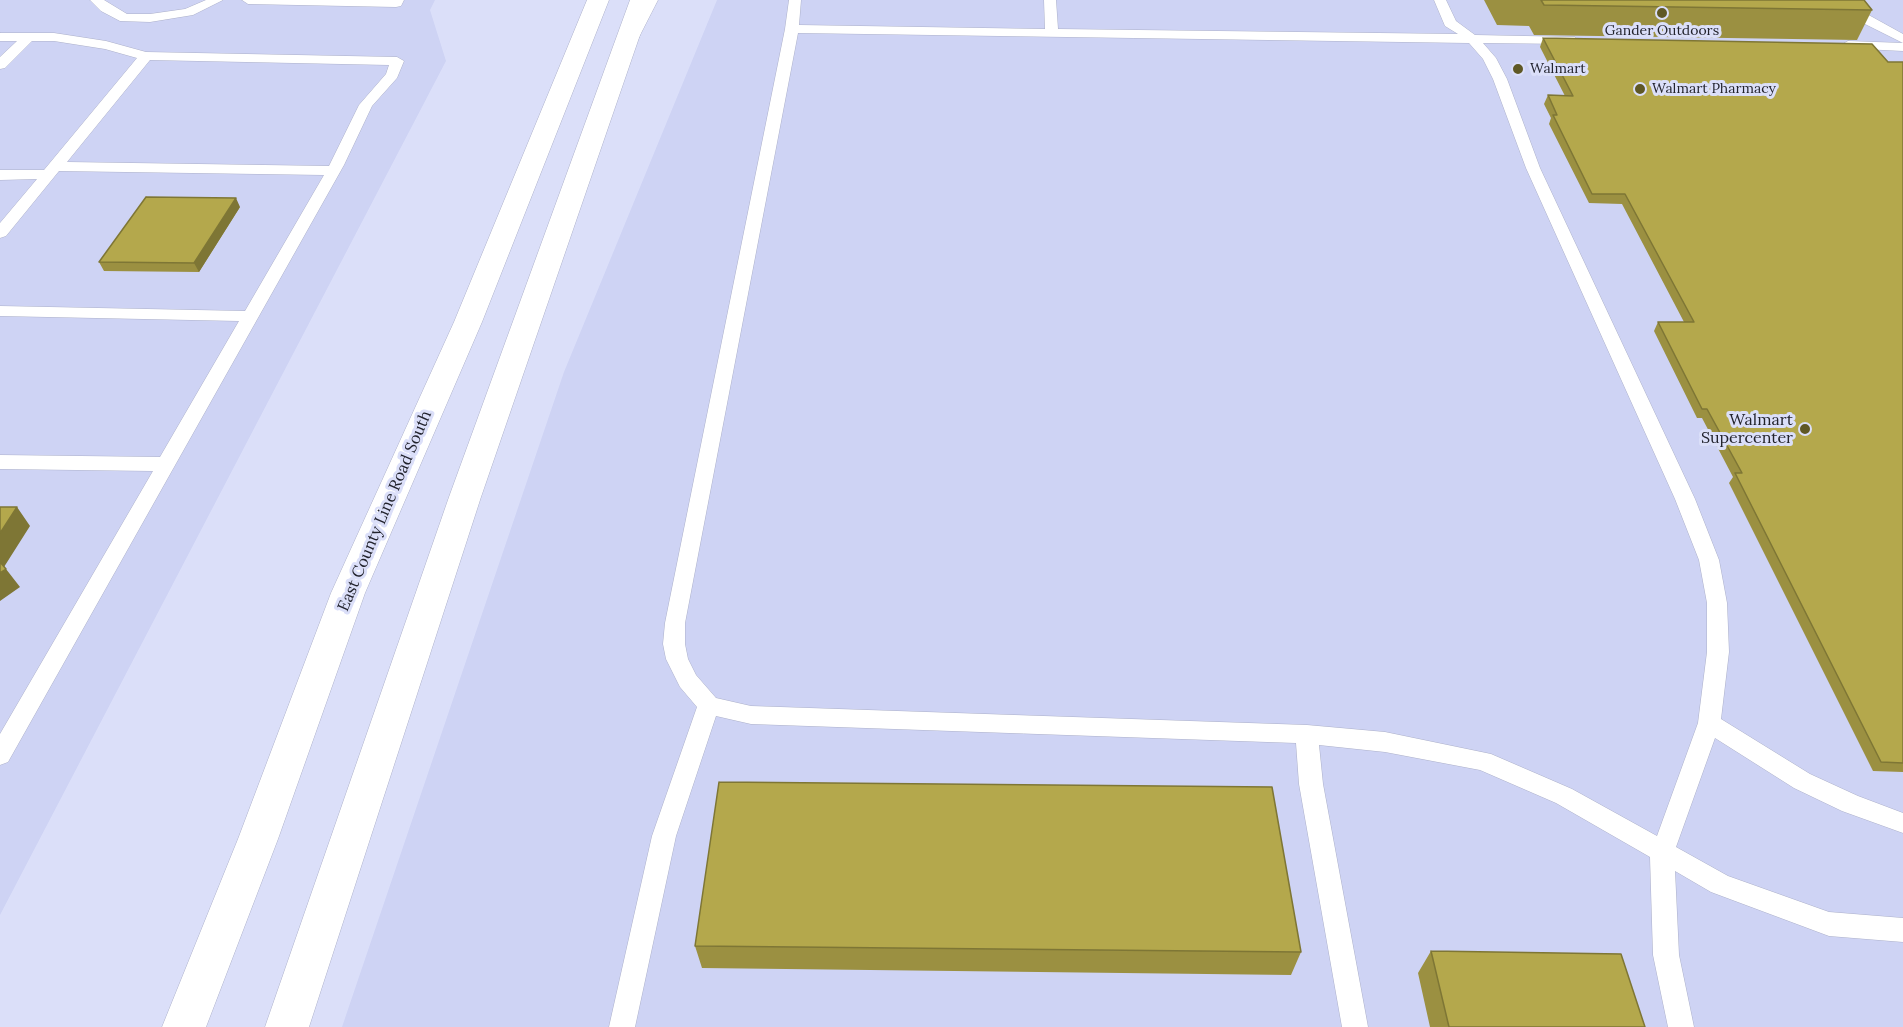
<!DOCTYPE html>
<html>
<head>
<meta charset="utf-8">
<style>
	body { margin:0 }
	canvas { display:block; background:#dbdff9 }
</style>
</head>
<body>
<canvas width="1903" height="1027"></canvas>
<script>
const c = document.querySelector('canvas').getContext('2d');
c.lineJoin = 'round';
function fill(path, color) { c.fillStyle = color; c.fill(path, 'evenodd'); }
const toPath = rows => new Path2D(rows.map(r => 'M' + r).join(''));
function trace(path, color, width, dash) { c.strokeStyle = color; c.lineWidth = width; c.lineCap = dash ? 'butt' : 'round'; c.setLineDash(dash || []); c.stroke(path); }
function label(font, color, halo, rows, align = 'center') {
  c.font = font + ' Lora,serif'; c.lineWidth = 6; c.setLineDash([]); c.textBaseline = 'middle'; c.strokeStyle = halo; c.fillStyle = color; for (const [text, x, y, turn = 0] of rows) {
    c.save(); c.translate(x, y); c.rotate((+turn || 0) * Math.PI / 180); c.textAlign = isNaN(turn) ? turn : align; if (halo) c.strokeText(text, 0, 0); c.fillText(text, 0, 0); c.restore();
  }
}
fill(toPath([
	[0,0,435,0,430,10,446,61,0,915],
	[717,0,1903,0,1903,1027,342,1027,564,372]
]), '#ced3f4');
const service = toPath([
	[90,0,104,0,127,14,150,14,185,9,206,0,223,0,193,15,150,22,120,21,101,11,90,0],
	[242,0,404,0,401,6,396,7,248,4,242,0],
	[789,0,801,0,799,25,1045,29,1044,0,1056,0,1058,29,1458,34,1445,26,1434,0,1446,0,1456,21,1475,35,1575,37,1577,40,1570,44,1483,43,1496,58,1507,79,1540,168,1695,499,1719,560,1727,603,1729,652,1721,719,1810,774,1858,796,1903,813,1903,833,1842,811,1794,788,1715,738,1676,847,1728,876,1829,912,1903,918,1903,942,1829,936,1711,892,1675,871,1679,955,1694,1027,1668,1027,1653,955,1650,857,1556,803,1480,770,1385,752,1319,745,1323,784,1368,1027,1342,1027,1299,784,1296,743,751,724,716,716,676,836,635,1027,609,1027,652,836,697,707,680,687,666,659,663,644,665,623,785,29,789,0],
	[798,33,1469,43,1483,59,1493,79,1526,168,1675,499,1699,560,1707,603,1707,652,1698,723,1657,836,1572,789,1491,754,1385,732,1307,725,751,706,716,698,696,675,688,659,685,644,685,623,798,33],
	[1839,0,1852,0,1865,13,1903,34,1903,43,1855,19,1839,0],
	[0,33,54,33,106,41,146,52,397,57,404,61,397,78,372,106,344,165,8,762,0,765,0,734,153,471,0,469,0,455,160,457,239,321,0,316,0,306,245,311,324,175,59,171,6,236,0,238,0,223,37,179,0,180,0,170,44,170,137,58,105,49,54,41,32,41,5,68,0,69,0,57,17,41,0,41,0,33],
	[150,60,389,65,386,74,359,105,329,166,67,162,150,60],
	[1848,41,1903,43,1903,51,1843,48,1841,45,1848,41]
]);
const primary = toPath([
	[587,0,609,0,482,322,365,593,278,839,206,1027,162,1027,238,839,331,593,454,322,587,0],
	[630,0,652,0,481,497,309,1027,265,1027,449,497,630,0]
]);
const motorway = toPath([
	[636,0,658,0,636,43,628,45,620,43,617,38,636,0]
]);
trace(service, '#adb1ca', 1);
trace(primary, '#adb1ca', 1);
trace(motorway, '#adb1ca', 1);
fill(service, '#fff');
fill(primary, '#fff');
fill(motorway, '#fff');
fill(toPath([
	[1484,0,1864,0,1872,10,1857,40,1534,35,1529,26,1497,25],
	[1543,38,1888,62,1903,62,1903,772,1873,771,1729,483,1733,477,1702,418,1697,418,1654,331,1658,322,1684,322,1622,204,1589,203,1549,124,1551,118,1544,104,1548,95,1565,96,1540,47],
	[240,207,199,272,104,271,99,262],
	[695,946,1301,952,1291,975,702,968],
	[1431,951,1645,1027,1430,1027,1418,973]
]), '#9b9041');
fill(toPath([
	[236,198,240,207,199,272,194,263],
	[17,507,30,526,4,567,0,562,0,533],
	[6,569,20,587,0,601,0,573]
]), '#7e7635');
const building = toPath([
	[1541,0,1864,0,1872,10,1544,5,1541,0],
	[1543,38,1872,44,1888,62,1903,62,1903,763,1881,762,1735,473,1742,473,1707,409,1702,409,1658,322,1694,322,1625,194,1592,194,1553,115,1557,115,1548,95,1573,96,1543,38],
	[146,197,236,198,194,263,99,262,146,197],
	[0,507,17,507,0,533,0,507],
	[0,562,6,569,0,573,0,562],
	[719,782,1272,787,1301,952,695,946,719,782],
	[1431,951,1621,954,1645,1027,1449,1027,1431,951]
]);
fill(building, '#b4a84c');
trace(building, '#7e7635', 1.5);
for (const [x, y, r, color] of [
	[1662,13,6,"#5f5825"],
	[1518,69,6,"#5f5825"],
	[1640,89,6,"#5f5825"],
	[1805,429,6,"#5f5825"]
]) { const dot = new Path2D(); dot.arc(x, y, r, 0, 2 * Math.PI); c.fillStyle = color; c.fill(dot); trace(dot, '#dbdff9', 2); }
label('14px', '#22232d', '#dbdff9', [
	["Gander Outdoors",1662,31,"center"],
	["Walmart",1530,69],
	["Walmart Pharmacy",1652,89]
], 'left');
label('16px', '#22232d', '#dbdff9', [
	["Walmart",1793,420],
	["Supercenter",1793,438]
], 'right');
label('16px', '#22232d', '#dbdff9', [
	["East County Line Road South",385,511,-67]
]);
</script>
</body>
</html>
